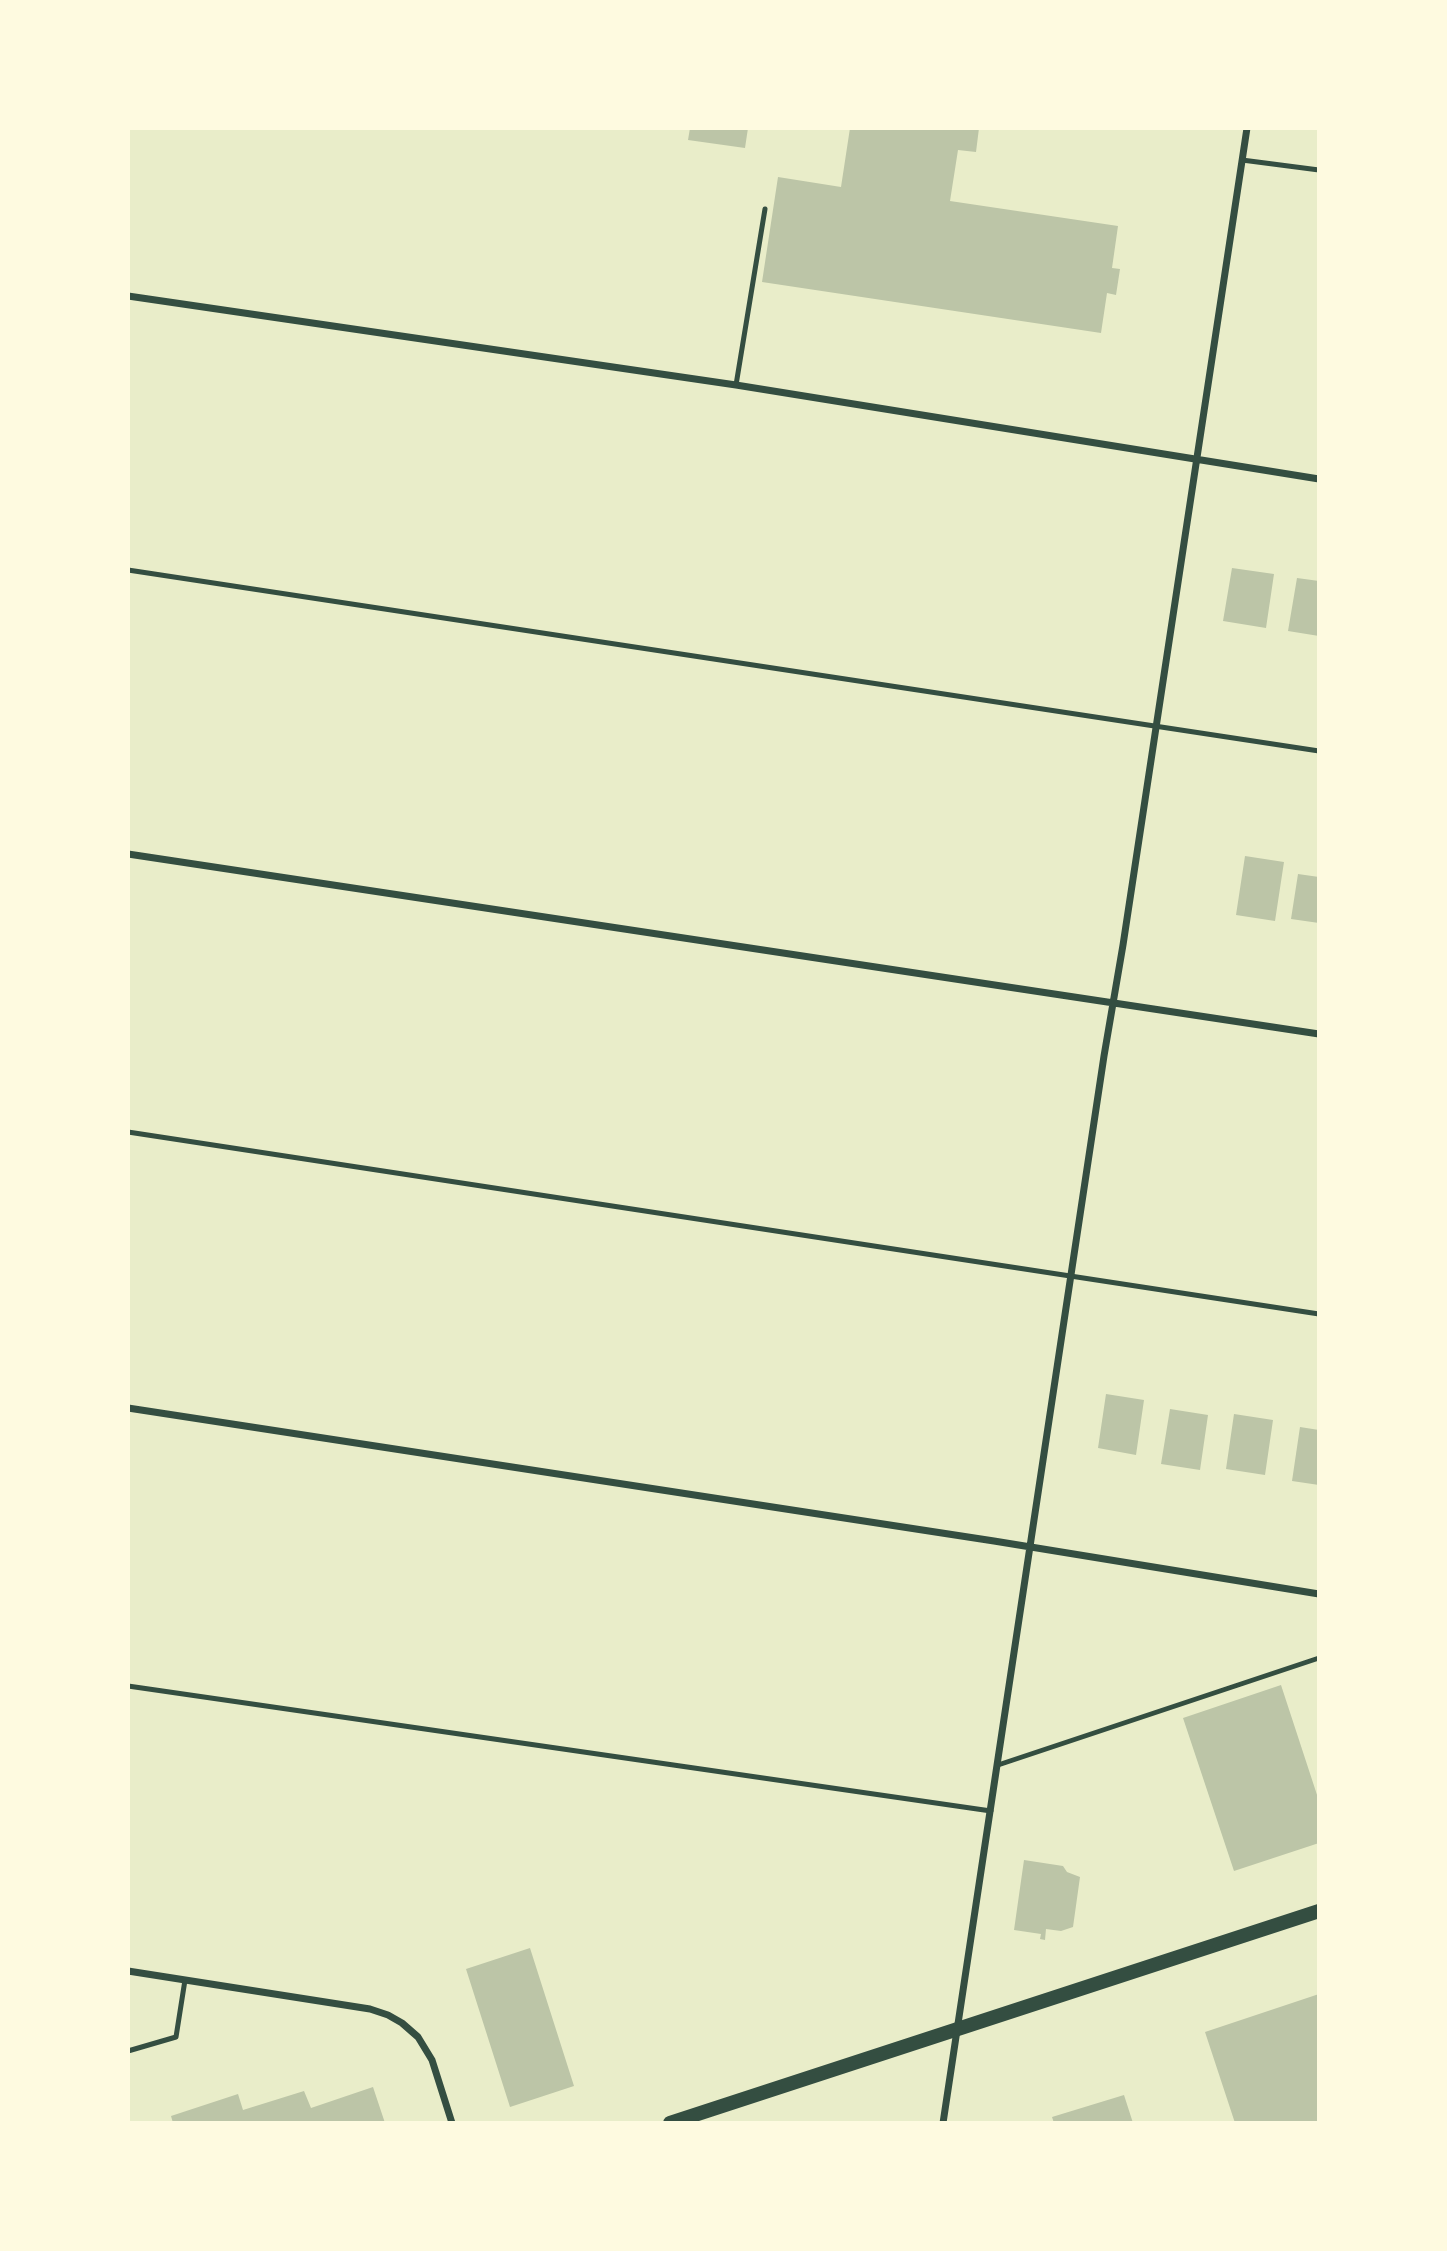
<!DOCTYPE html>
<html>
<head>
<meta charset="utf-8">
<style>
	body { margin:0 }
	#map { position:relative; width:1447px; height:2251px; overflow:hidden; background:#e9edc9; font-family:Figtree,sans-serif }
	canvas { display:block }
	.frame { position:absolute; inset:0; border:130px solid #fefae0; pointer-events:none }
</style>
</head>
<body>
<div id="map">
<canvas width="1447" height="2251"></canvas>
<div class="frame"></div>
</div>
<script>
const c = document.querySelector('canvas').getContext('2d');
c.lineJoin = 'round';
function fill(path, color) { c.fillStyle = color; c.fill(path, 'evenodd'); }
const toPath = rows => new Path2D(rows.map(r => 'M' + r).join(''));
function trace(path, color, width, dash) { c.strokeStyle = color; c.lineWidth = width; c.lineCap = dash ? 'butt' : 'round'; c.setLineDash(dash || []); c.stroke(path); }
fill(toPath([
	[690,128,748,128,745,148,688,140],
	[850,128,979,128,976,152,958,150,950,201,1118,226,1112,268,1120,269,1116,295,1107,293,1101,333,762,282,778,177,841,187],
	[1232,568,1274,574,1266,628,1223,621],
	[1297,578,1319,581,1319,636,1288,631],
	[1245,856,1284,862,1275,921,1236,915],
	[1298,874,1319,877,1319,923,1291,919],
	[1106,1394,1144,1400,1136,1455,1098,1448],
	[1170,1409,1208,1415,1200,1470,1161,1464],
	[1234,1414,1273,1420,1265,1475,1226,1469],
	[1300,1427,1319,1430,1319,1485,1292,1481],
	[1281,1685,1319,1801,1319,1843,1234,1871,1183,1718],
	[1024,1860,1063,1866,1067,1872,1080,1877,1073,1927,1061,1931,1046,1929,1045,1940,1040,1939,1041,1934,1014,1930],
	[530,1948,574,2086,510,2107,466,1969],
	[1319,1994,1319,2123,1235,2123,1205,2032],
	[373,2087,385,2123,173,2123,171,2116,238,2094,243,2110,304,2091,311,2108],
	[1124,2095,1133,2123,1054,2123,1052,2117]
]), '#bcc5a7');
trace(toPath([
	[1242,160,1319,170],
	[736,385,765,209],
	[128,570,1319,751],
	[128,1132,1319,1314],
	[128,1686,991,1811],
	[998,1765,1319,1658],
	[128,2051,176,2037,185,1980]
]), '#344e41', 5);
trace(toPath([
	[128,296,736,385,1319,479],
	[128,854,1319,1034],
	[128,1408,994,1541,1319,1594],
	[128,1971,370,2009,388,2015,402,2023,418,2037,432,2060,452,2123],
	[943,2123,1104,1056,1123,945,1247,128]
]), '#344e41', 7);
trace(toPath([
	[670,2123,1319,1911]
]), '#344e41', 14);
</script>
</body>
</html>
